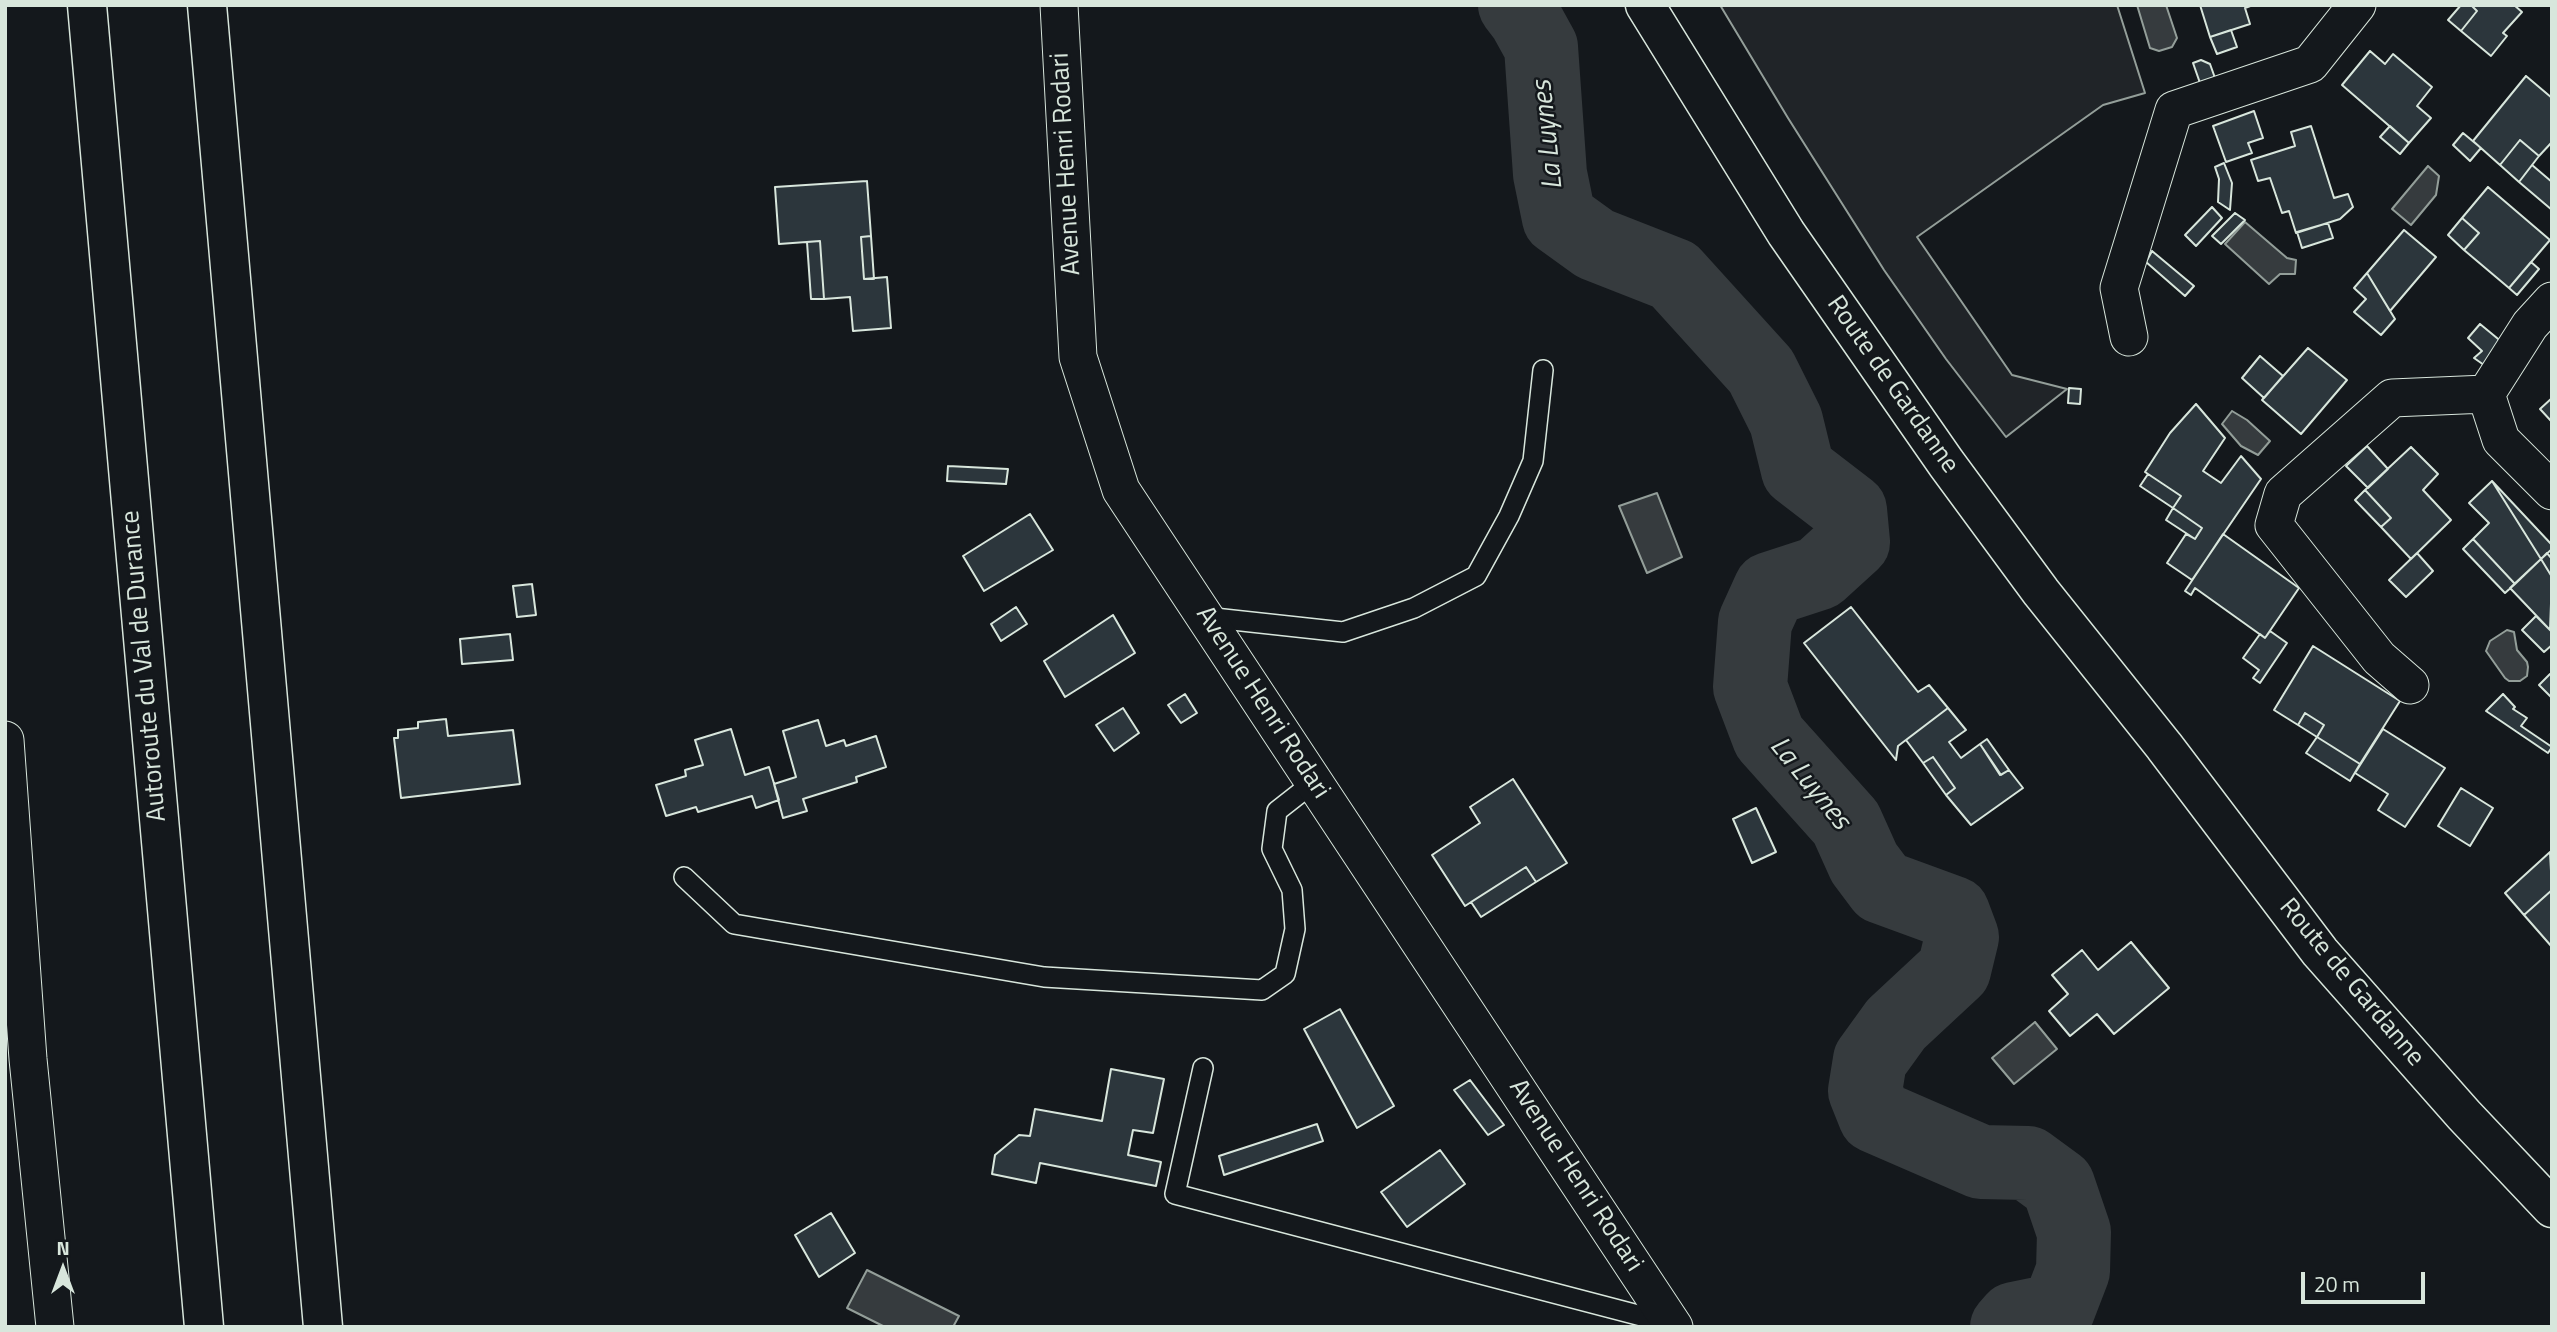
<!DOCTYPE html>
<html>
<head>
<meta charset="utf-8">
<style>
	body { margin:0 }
	#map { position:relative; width:2557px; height:1332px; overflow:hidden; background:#14181c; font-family:"Titillium Web",sans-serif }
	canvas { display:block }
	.frame { position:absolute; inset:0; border:7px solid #d8e6dc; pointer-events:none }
	.north { position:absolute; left:28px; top:1234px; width:70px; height:70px; -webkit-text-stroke:5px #14181c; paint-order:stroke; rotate:0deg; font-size:19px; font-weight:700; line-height:28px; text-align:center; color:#d8e6dc }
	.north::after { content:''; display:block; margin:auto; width:24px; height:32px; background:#d8e6dc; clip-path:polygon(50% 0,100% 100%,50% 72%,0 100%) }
	.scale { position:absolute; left:2301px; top:1272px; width:124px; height:32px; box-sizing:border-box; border:4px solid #d8e6dc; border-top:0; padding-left:9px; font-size:21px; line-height:24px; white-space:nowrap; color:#d8e6dc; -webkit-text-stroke:5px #14181c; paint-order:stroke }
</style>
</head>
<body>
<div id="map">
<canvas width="2557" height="1332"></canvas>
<div class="frame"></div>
<div class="north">N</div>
<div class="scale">20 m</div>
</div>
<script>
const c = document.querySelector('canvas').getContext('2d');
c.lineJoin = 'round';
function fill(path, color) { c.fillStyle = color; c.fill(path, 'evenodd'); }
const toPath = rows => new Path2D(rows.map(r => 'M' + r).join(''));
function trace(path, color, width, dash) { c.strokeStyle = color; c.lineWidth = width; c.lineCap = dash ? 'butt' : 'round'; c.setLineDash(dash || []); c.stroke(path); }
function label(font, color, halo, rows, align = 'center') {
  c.font = font + ' "Titillium Web",sans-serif'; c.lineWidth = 5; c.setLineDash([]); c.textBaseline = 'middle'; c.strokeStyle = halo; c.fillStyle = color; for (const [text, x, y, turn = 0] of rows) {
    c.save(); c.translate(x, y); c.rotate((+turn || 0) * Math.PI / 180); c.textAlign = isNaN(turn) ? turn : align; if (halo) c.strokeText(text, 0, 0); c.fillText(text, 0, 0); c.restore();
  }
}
const green = toPath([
	[1720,5,2117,5,2145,93,2103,105,1917,237,2012,375,2067,389,2006,437,1946,359,1884,270,1788,118,1720,5]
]);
fill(green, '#202428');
trace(green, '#939e99', 2);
const water = toPath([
	[2137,5,2166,5,2177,38,2172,47,2159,51,2150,48,2137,5],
	[2428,166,2439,176,2436,195,2411,225,2392,209,2428,166],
	[2245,222,2287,258,2296,260,2295,274,2280,274,2269,284,2225,244,2245,222],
	[2232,411,2247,420,2270,441,2258,455,2241,446,2222,424,2232,411],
	[1657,493,1682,557,1647,573,1619,506,1657,493],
	[2507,630,2514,632,2517,650,2527,662,2528,667,2527,676,2520,681,2509,681,2505,678,2486,651,2490,641,2507,630],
	[2035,1022,2057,1049,2014,1084,1992,1058,2035,1022],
	[867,1270,959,1316,953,1327,885,1327,847,1308,867,1270]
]);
fill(water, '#363b3e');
trace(water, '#939e99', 2);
trace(toPath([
	[1515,5,1525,18,1541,47,1550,174,1559,218,1595,244,1674,275,1761,371,1786,421,1798,470,1850,510,1853,542,1819,573,1770,589,1755,622,1750,687,1769,737,1846,823,1864,863,1882,887,1953,913,1962,937,1954,970,1896,1024,1870,1060,1865,1091,1875,1116,1981,1162,2028,1163,2058,1185,2074,1232,2073,1271,2058,1310,2014,1319,2007,1327]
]), '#363b3e', 74);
const building = toPath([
	[2200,5,2253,5,2245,8,2250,24,2210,37,2200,5],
	[2461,5,2471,5,2477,11,2461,31,2448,20,2461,5],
	[2471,5,2514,5,2522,12,2503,33,2507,36,2491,56,2461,31,2477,11,2471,5],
	[2231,30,2237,47,2217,54,2210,37,2231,30],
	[2370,51,2385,64,2393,54,2432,87,2417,106,2431,118,2409,143,2342,85,2370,51],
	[2201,60,2210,64,2215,78,2200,83,2193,63,2201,60],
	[2526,76,2552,98,2552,142,2539,156,2520,140,2500,165,2473,141,2526,76],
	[2254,111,2263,138,2248,143,2252,153,2226,162,2213,126,2254,111],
	[2311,126,2334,198,2348,194,2353,207,2340,219,2296,233,2289,211,2282,213,2270,178,2258,181,2251,160,2295,146,2291,132,2311,126],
	[2390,126,2409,143,2400,154,2380,137,2390,126],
	[2463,133,2481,148,2470,161,2453,145,2463,133],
	[2520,140,2539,156,2519,182,2500,165,2520,140],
	[2224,163,2232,183,2230,210,2218,202,2219,179,2215,167,2224,163],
	[2532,165,2552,182,2552,210,2519,182,2532,165],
	[867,181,871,236,861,237,864,279,887,277,891,328,853,331,850,297,824,299,820,241,779,244,775,187,867,181],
	[2488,187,2550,240,2509,288,2464,250,2479,233,2462,218,2488,187],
	[2212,207,2222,218,2196,246,2185,235,2212,207],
	[2235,213,2245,220,2221,244,2212,236,2235,213],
	[2462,218,2479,233,2464,250,2448,235,2462,218],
	[2328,223,2333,238,2302,248,2297,232,2328,223],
	[2404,230,2436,257,2390,311,2367,273,2404,230],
	[871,236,874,279,864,279,861,237,871,236],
	[820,241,824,299,811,299,807,242,820,241],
	[2152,251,2194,286,2185,296,2146,262,2152,251],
	[2531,262,2539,269,2517,295,2509,288,2531,262],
	[2367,273,2395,319,2381,335,2354,312,2366,299,2354,288,2367,273],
	[2480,324,2503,343,2484,365,2474,358,2482,351,2468,338,2480,324],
	[2308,348,2347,380,2301,434,2262,400,2308,348],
	[2260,356,2283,376,2264,398,2242,378,2260,356],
	[2069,388,2081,389,2080,404,2068,403,2069,388],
	[2552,398,2552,422,2540,409,2552,398],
	[2196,404,2225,438,2203,471,2221,483,2241,456,2261,479,2192,580,2167,563,2186,534,2195,539,2202,528,2173,508,2181,496,2145,472,2170,433,2196,404],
	[2367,446,2388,469,2368,488,2346,466,2367,446],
	[2411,447,2438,474,2423,490,2451,520,2411,559,2381,527,2391,518,2365,490,2411,447],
	[948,466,1008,469,1006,484,947,481,948,466],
	[2148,474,2181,496,2173,508,2140,486,2148,474],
	[2492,481,2541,559,2515,584,2473,539,2489,523,2469,503,2492,481],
	[2492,481,2552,545,2552,549,2541,559,2492,481],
	[2365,490,2391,518,2381,527,2355,500,2365,490],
	[2173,508,2202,528,2195,539,2166,520,2173,508],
	[1030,514,1053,550,984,591,963,556,1030,514],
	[2223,534,2299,588,2265,638,2195,588,2191,595,2185,591,2223,534],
	[2473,539,2515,584,2505,593,2463,549,2473,539],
	[2417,553,2433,571,2406,597,2389,580,2417,553],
	[2547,553,2552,559,2552,577,2541,559,2547,553],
	[2541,559,2552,577,2550,630,2510,588,2541,559],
	[532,584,536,615,517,617,513,586,532,584],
	[1016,607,1027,624,1001,641,991,624,1016,607],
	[1851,607,1918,692,1929,685,1948,708,1898,746,1896,760,1804,643,1851,607],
	[1113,615,1135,653,1065,697,1044,661,1113,615],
	[2536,616,2552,632,2552,645,2544,652,2522,630,2536,616],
	[2270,631,2287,643,2260,683,2253,678,2259,670,2243,658,2260,634,2265,638,2270,631],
	[510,634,513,660,462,664,460,639,510,634],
	[2313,646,2400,701,2360,764,2317,737,2324,725,2305,713,2298,725,2274,710,2313,646],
	[2550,674,2552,676,2552,698,2539,685,2550,674],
	[1185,694,1197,713,1181,723,1168,705,1185,694],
	[2503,694,2515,707,2513,709,2527,718,2521,726,2552,747,2548,753,2486,711,2503,694],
	[1123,708,1139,733,1114,751,1096,725,1123,708],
	[1948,708,1966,730,1949,742,1961,758,1980,744,2000,775,2009,770,2023,788,1971,825,1946,795,1955,788,1933,757,1923,763,1906,740,1948,708],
	[2305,713,2324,725,2317,737,2298,725,2305,713],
	[446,719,448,736,513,730,520,784,401,798,394,738,398,738,398,730,418,728,418,722,446,719],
	[818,720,826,746,844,740,846,746,876,736,886,767,856,777,857,782,803,799,807,811,783,818,774,784,796,777,783,731,818,720],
	[731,729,745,775,769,767,779,800,756,808,752,796,698,812,696,807,666,816,656,785,686,776,685,770,703,765,695,740,731,729],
	[2383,729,2445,768,2405,827,2378,810,2388,794,2355,773,2383,729],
	[2317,737,2360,764,2350,781,2306,753,2317,737],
	[1987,739,2009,770,2001,775,1980,744,1987,739],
	[1933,757,1955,788,1946,795,1923,763,1933,757],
	[1513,779,1567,863,1536,882,1526,867,1465,906,1432,855,1480,823,1470,807,1513,779],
	[2461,788,2493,808,2470,846,2438,826,2461,788],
	[1756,808,1776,852,1752,863,1733,819,1756,808],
	[2550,852,2552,890,2524,915,2505,893,2550,852],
	[1526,867,1536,882,1481,917,1471,902,1526,867],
	[2552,890,2552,947,2524,915,2552,890],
	[2131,942,2169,988,2114,1034,2097,1014,2070,1036,2049,1011,2068,994,2052,975,2082,950,2098,970,2131,942],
	[1340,1009,1394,1106,1357,1128,1304,1029,1340,1009],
	[1111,1069,1164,1079,1153,1133,1133,1130,1128,1155,1161,1162,1156,1186,1040,1163,1036,1183,992,1174,995,1155,1019,1135,1030,1136,1035,1109,1102,1121,1111,1069],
	[1470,1080,1504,1125,1488,1135,1454,1090,1470,1080],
	[1317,1124,1323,1141,1224,1175,1219,1156,1317,1124],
	[1440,1150,1465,1184,1407,1227,1381,1192,1440,1150],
	[831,1213,855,1253,819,1277,795,1235,831,1213]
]);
fill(building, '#2c363c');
trace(building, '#d8e6dc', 2);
const lane = toPath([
	[1205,617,1343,632,1414,608,1476,576,1509,516,1533,461,1543,370],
	[684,877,734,924,1044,977,1262,990,1285,974,1295,929,1292,890,1272,849,1277,811,1314,782],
	[1203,1068,1175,1194,1672,1324]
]);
const street = toPath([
	[1059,5,1078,357,1121,490,1674,1327],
	[2552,301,2530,325,2486,394,2501,440,2552,491],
	[2129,337,2119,288,2174,110,2310,64,2357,5],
	[2410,685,2379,658,2274,525,2283,494,2392,398,2486,394],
	[5,740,28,1059,55,1327]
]);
const secondary = toPath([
	[1645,5,1786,233,1946,463,2041,592,2164,746,2320,952,2464,1115,2552,1208]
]);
const highway = toPath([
	[87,5,204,1327],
	[207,5,323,1327]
]);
trace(lane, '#d8e6dc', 22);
trace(street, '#d8e6dc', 39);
trace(secondary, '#d8e6dc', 41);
trace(highway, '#d8e6dc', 41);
trace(lane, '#14181c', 19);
trace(street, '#14181c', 37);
trace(secondary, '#14181c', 38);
trace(highway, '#14181c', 38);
label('26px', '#d8e6dc', '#14181c', [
	["Avenue Henri Rodari",1067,164,-93],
	["Route de Gardanne",1892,385,55],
	["Autoroute du Val de Durance",145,666,-95],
	["Avenue Henri Rodari",1262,703,57],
	["Route de Gardanne",2351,983,50],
	["Avenue Henri Rodari",1575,1176,57]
]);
label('italic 28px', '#d8e6dc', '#14181c', [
	["La Luynes",1549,135,-96],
	["La Luynes",1809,784,51]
]);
</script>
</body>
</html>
